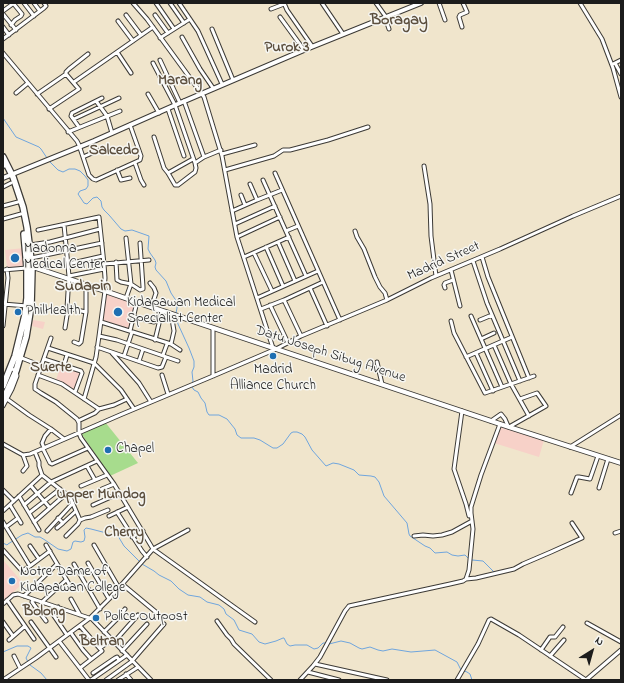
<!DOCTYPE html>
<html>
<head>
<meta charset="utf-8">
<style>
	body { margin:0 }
	#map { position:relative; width:624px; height:683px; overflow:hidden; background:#f0e5cc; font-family:"Indie Flower",sans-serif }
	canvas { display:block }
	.frame { position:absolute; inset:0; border:4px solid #1c1c1c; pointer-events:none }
	.north { position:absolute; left:572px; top:631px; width:40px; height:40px; -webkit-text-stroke:3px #f6f6f2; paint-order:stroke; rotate:37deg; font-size:11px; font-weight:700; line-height:16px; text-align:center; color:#1c1c1c }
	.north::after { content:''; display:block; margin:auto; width:14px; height:18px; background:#1c1c1c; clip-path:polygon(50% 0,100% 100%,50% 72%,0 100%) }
</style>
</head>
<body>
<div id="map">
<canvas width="624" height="683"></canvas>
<div class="frame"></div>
<div class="north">N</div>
</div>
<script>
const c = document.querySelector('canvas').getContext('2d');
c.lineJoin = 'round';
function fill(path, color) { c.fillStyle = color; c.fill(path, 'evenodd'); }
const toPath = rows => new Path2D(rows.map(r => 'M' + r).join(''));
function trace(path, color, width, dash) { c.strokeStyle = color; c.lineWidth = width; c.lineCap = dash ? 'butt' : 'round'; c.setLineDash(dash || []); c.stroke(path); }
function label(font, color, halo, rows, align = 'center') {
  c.font = font + ' "Indie Flower",sans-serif'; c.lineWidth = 3; c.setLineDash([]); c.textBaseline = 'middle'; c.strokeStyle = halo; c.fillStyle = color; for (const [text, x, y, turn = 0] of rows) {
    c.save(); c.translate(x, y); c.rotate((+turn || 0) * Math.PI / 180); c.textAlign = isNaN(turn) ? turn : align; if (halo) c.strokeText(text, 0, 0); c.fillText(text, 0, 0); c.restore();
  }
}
fill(toPath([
	[24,248,25,266,7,268,5,250],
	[105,294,136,303,131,330,101,320],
	[33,320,45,322,43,329,32,326],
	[61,365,81,372,74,390,56,380],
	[500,425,544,440,539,457,494,443],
	[3,560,23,583,3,602]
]), '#f7d1c8');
fill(toPath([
	[105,422,138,463,110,476,81,433]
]), '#a7dc8d');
trace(toPath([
	[3,118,16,137,39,147,41,149,47,158],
	[50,162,58,170,63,172,69,169,75,169,80,171,85,176,88,180,88,186,86,189,80,191,78,194,84,203,87,204,93,198,97,197,101,201,102,207,104,210,109,215,121,229,125,231,132,230,149,236,148,249,150,253,155,260,156,263,155,267,156,270,166,281,171,293,177,302,177,308,176,313],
	[176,317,178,324,189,348,194,361,194,367,192,372,193,381,192,384],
	[192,387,194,390,198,392,201,398,205,403,207,412,209,415,219,415,227,419,235,429,237,435,241,438,254,438,260,440,273,448,277,448,283,444,291,433,293,432,297,432,302,434,305,437,312,450,326,466,333,463,339,464,354,470,359,475,371,476,375,477,379,482,384,496,407,523,409,534,410,536,425,546,430,548,435,553,447,552,452,555,458,556,465,555,468,558],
	[3,543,7,545,8,544,22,535,28,533,35,537,40,537,45,540,58,549,67,551,71,549,73,542,75,541,81,542,84,541,85,537,84,530,86,528,91,529,118,536,124,546,140,562],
	[472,560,483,561,494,572],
	[142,564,154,571,159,575,171,581,179,589,188,595,200,597,207,602,219,605,224,609,226,614,234,620,239,630,252,634,259,642,265,644,276,641,283,638,284,638,287,644,290,646,295,645,307,645,314,649,318,648,323,643,326,643],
	[329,644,341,641,350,643,359,648,362,649,370,647,378,650,383,651,392,649,411,652,435,650,457,662,461,670],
	[3,652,17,646,28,646,31,648,26,658,28,662],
	[30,665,41,673,47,680],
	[464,671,467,672,470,674,472,680]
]), '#6fa5dd', 1);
const minor = toPath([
	[24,3,34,16],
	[34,3,40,11],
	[133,3,147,19,204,97,222,156,237,237,273,348],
	[156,3,174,29],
	[170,3,184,23],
	[179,3,198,31,222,84],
	[284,3,287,10,312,46],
	[322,3,343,34],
	[376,3,386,17],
	[439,3,445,20],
	[580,3,602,39,613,68,621,97],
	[271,9,284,4],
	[3,11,14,3],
	[3,14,16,30],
	[126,15,141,35],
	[155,15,168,33],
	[280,17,304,50],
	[385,17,389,29],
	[118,21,133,41],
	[11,25,15,20,21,16,22,14,13,3],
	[3,27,9,35],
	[462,27,459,17,460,15,467,12,463,3],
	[212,29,233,80],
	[182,37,200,69,213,88],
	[160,38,190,19],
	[3,39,44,8,46,6,44,3],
	[117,52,131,73],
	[3,53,77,141,79,145,89,175,93,179,96,180,140,160,141,156,130,125],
	[160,60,180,103],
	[153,63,175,105,195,163,196,168,195,172,178,185,175,185,168,173,193,159],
	[615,63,621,74],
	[613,64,621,60],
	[74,82,153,27],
	[16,93,28,83],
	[37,94,66,74,66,72,69,69,88,54],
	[148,94,159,113],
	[96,101,107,116,112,133],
	[184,101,204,157],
	[49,109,79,89,78,88,66,74],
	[168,109,184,156],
	[74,119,119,98],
	[79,127,71,116,72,113,102,98],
	[68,132,120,111],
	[154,137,164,168,168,173],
	[222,154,255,145],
	[83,157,99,150],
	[135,163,141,180,144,185],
	[195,163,204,157,221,150],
	[424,166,430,204,431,236,436,276],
	[3,167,4,166],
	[117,170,121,180,130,178],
	[225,170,274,156,283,150,290,150,328,140,368,127],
	[275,173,340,320],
	[263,180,306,276],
	[250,184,257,200],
	[3,187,11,183],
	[241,195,245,205],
	[3,206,18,202],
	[232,211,257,200,282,190],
	[3,219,21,214],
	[235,224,275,206],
	[64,225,69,276,67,308,68,309,72,309,86,312],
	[38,230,99,217,104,264,105,278,104,290],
	[286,231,298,226],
	[355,231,357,237,364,249,375,277,380,287,385,293,387,300],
	[237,237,280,217],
	[126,238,131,284,126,298],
	[278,242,295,281],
	[30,245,50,242,100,229],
	[266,247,283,286],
	[254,253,272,291],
	[244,257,289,237],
	[482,257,488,277,529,378],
	[31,258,41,256,102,243],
	[473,261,487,303,520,381],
	[116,262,117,280,121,282,131,284,140,290,143,289,143,287,140,243],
	[68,264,103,256],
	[104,264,149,260],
	[3,270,27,268],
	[451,270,460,306],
	[69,276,104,269],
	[150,283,154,288,156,293,154,299,151,307],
	[310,288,327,326],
	[445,288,444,285,445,283,453,280],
	[105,291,99,336,117,340,178,361],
	[257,298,318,271],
	[284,300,301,336],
	[3,304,27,306],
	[270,305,288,343],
	[261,309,284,300,323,282],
	[471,316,502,387],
	[134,317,154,322],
	[480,320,492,315],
	[451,321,454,333,485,393,534,376],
	[101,322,171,344,180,350],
	[3,326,8,278,7,269],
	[65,328,68,309],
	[213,328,213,376],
	[130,331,137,302],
	[51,338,35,384,35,389,41,393,56,402,77,419,79,423,79,433,81,438,114,484,153,549,255,622],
	[481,339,494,333],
	[155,340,162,311],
	[74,342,79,344,81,342,86,312,86,285],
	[171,344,174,331,172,319,172,314],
	[494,345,511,384,529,416],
	[97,347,158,368,162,367,166,357],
	[48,348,94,363,121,390,134,409],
	[112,353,139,383,151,402],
	[476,353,493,391],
	[163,355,167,344],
	[124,356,132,332],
	[19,357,42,366],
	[466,357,512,337],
	[44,359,81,371,82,373,75,392],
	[139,361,143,349],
	[377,362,382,384],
	[64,365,67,355],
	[38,375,62,384,99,409,114,405,127,399],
	[162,375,168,394],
	[7,399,29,415,51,429,64,439],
	[84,399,96,357,99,336],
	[3,406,12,389,17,376,16,371,10,368],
	[462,411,454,469,466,504,469,516],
	[78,421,95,413,99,409],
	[491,421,501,414,505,419,508,426],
	[509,427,546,406,537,393,520,399],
	[3,444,23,455],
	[570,447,621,415],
	[44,448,42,443,45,436,51,429],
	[43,449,50,463,52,464,88,448],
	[35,452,39,462,39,466,42,475,70,497,80,520],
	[23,455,30,454,120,415,213,376,276,349,301,336,387,300,431,278,500,249,573,216,621,196],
	[87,466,95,480],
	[23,471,27,466,23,455],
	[31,486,50,508],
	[81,486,107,475],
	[599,488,608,459],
	[102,489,114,484],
	[3,490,14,501],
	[571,493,577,477,579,477,590,479,598,456],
	[19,496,39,530],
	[10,505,21,523],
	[24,505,51,482,97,461],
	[93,505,120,493],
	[3,511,42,475],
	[117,512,142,551,147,557],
	[29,513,60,489],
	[109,516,128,507],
	[58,518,63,523,76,511],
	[3,522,30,566],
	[34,522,66,494],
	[6,527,18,518],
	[57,528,63,523],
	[47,531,73,503],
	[615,533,621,531],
	[66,536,78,524,80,520,85,518,91,517,108,510],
	[414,536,423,535,433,536,442,535,452,532,472,521],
	[132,537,143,531],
	[46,545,72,589],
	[94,545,119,588],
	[30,546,39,559],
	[3,550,22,571,30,566,50,551],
	[88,563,109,599],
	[74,564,100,609],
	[466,579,469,570,473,529,471,513,471,507,481,475,500,424],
	[122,584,157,613],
	[24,596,57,564],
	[33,599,32,602,46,621],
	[71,599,80,615],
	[7,600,34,639],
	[42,602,66,580],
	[3,604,13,595,18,594,92,619,151,680],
	[58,607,52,611,52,613,67,635],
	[217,621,227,635,231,639,234,644,271,680],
	[3,622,13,636],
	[31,622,56,657],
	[587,623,621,642],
	[104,632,119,617,125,609],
	[71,633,83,650,91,659],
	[9,640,25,626],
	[59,641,89,680],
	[114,642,138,615],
	[100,648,111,640],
	[541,650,550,637,555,637,563,627],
	[122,651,147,624],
	[14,656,20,668],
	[550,656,564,640],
	[315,664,387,680],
	[80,668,102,651,80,626],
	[308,672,339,680],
	[93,673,115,658,117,657,119,660],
	[126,674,131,680],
	[3,680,36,658,90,618,109,599,153,549,188,530],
	[91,680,127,655],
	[106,680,131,662,164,624],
	[118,680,138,667],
	[300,680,313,666,320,657,345,611,349,606,450,584,463,581,466,579,476,578,514,569,523,564,551,552,582,538,572,523],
	[457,680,478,644,489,620,491,619,519,635,586,680],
	[586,680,621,650]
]);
const major = toPath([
	[3,178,94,141,180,103,304,50,421,3],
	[31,268,36,268,105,291,151,307,509,427,621,463]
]);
const highway = toPath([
	[3,157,13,177,23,207,27,227,32,268,31,306,26,337,16,371,3,400],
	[3,386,15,356,25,315,27,298,27,268,24,234]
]);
trace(minor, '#3c3a36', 5);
trace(major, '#3c3a36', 6);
trace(highway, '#3c3a36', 8);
trace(minor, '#fff', 3);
trace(major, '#fff', 4);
trace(highway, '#fff', 5.5);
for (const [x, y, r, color] of [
	[15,258,5,"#1f6fb2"],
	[18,312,4,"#1f6fb2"],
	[118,312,5,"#1f6fb2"],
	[273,356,4,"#1f6fb2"],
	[108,450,4,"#1f6fb2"],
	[12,581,4,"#1f6fb2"],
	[96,618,4,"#1f6fb2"]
]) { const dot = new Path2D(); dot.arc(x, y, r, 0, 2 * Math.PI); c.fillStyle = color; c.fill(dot); trace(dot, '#f6f6f2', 1.5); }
label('14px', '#1c1c1c', '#f6f6f2', [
	["Madonna",24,250],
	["Medical Center",24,266],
	["Kidapawan Medical",127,304],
	["Specialist Center",127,320],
	["PhilHealth",26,312],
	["Madrid",273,371,"center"],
	["Alliance Church",273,387,"center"],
	["Chapel",116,450],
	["Notre Dame of",20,573],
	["Kidapawan College",20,589],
	["Police Outpost",104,618]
], 'left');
label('14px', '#1c1c1c', '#f6f6f2', [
	["Madrid Street",444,262,-24],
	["Datu Joseph Sibug Avenue",330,355,18]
]);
label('bold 15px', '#5c4f3e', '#f6f6f2', [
	["Purok 3",287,49],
	["Marang",180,82],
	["Salcedo",114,152],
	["Suerte",51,369],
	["Upper Mundog",101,496],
	["Cherry",124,534],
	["Bolong",44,613],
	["Beltran",102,643]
]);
label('bold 16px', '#5c4f3e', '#f6f6f2', [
	["Boragay",399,21],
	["Sudapin",83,287]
]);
</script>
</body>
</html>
